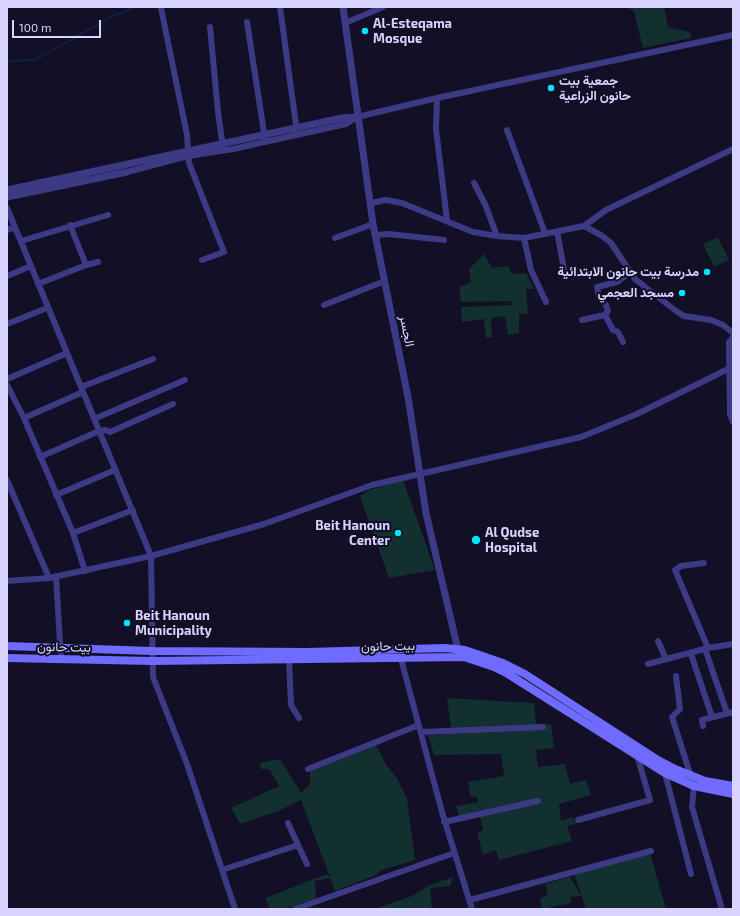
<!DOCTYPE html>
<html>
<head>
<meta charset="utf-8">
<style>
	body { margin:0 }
	#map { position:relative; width:740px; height:916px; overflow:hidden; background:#130f26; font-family:"Exo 2",sans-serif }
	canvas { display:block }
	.frame { position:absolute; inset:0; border:8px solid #d9d4ff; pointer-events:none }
	.scale { position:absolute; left:12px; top:20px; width:89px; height:18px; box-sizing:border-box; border:2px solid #d9d4ff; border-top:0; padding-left:5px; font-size:12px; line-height:14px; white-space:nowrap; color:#d9d4ff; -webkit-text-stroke:3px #130f26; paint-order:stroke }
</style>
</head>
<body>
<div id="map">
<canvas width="740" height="916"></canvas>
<div class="frame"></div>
<div class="scale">100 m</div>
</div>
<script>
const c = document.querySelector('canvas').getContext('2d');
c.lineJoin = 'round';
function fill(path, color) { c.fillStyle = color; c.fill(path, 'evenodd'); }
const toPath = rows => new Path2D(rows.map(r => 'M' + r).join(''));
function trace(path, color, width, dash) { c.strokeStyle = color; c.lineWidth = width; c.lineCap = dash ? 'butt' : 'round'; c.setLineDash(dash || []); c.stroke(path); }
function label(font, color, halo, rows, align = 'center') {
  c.font = font + ' "Exo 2",Vazirmatn,sans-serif'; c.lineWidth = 4; c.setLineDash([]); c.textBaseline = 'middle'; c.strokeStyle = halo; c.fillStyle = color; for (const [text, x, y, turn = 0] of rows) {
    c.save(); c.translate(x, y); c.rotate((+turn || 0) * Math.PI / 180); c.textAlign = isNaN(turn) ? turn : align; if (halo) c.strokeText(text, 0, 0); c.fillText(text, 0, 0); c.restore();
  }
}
fill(toPath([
	[626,7,664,7,668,27,690,32,691,38,643,48,634,11],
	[718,237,729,260,714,267,703,244],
	[484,254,492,268,508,266,512,274,526,273,534,289,526,289,528,314,519,314,519,333,508,335,505,316,491,318,492,337,486,338,484,319,462,322,461,307,511,305,512,301,461,302,459,287,471,282,469,269],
	[403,480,435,570,389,578,360,496,369,490],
	[447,698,534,703,536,725,551,724,554,748,536,750,538,767,565,764,570,784,586,780,591,795,559,804,561,821,573,817,576,824,567,826,572,841,499,860,496,850,483,855,477,833,483,830,480,817,460,820,456,806,478,802,478,798,470,796,468,782,504,776,501,754,434,755,428,735,452,734],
	[376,745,387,766,397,778,407,799,415,860,382,870,376,875,335,891,330,878,315,881,316,898,285,909,270,909,265,898,327,874,330,877,301,800,278,811,240,824,231,808,279,786,269,769,261,769,260,763,280,759,301,793,310,784,310,771],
	[650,853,666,909,586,909,574,874],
	[453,877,450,886,430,888,432,909,374,909,412,896,428,886],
	[570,877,581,896,571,897,571,903,542,909,540,899,548,894,545,884]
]), '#12302f');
trace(toPath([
	[7,61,35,60,111,17,135,7]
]), '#0c2248', 2);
trace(toPath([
	[280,7,296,125,295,132],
	[161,8,187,135,189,163,224,252,202,260],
	[247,22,265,139],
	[345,23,383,7],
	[210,27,218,112,223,147],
	[437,98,436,129,447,220],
	[507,130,545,233],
	[127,172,188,156,233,149,346,124,357,117,437,98,733,35],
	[474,183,485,204,497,236,524,238,584,226,601,235,611,243,635,279,676,311,684,316,711,320,723,325,733,333],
	[371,203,386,200,402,203,473,232,497,236],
	[7,208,151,556,153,677,187,764,235,909],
	[584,226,606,210,733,149],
	[7,230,15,227],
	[557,231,565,275],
	[376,235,389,234,444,240],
	[335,238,373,224],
	[524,238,531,270,546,302],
	[21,241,108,215],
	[86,265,98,262],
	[7,276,31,266],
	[38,284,86,265,70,225],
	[324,305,385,281],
	[605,315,613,330,618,332,623,342],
	[582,320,605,315,608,311,606,305,599,297,597,287,617,282,630,272],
	[7,324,47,308],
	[733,337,729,342,730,414,733,422],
	[7,379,67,353],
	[7,385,24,418,73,533,85,571],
	[81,387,153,359],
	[24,418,83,392],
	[94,419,185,380],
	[40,457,99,431,105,430,110,432,173,404],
	[7,480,49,578],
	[56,495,115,470],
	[73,533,133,510],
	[704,563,681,566,675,570,708,648],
	[56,576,61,659],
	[7,581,49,578,151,556,264,524,372,485,581,437,637,414,730,368],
	[658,641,666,659],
	[705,649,727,713],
	[691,654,712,717],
	[289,659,291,705,299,718],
	[401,659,442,812,472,909],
	[648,664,708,648,733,644],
	[676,676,680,709,672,717,694,786,692,807,722,909],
	[703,726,702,720,733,712],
	[421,732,543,727],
	[308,769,419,725],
	[665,773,691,874],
	[578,820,650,800,637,755],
	[444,822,538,801],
	[298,845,307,864],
	[222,870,298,845,288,823],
	[470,900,651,851],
	[295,909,454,853]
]), '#3d3a85', 6);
trace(toPath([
	[343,7,373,224,408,397,426,513,459,654],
	[7,190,342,118,357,117],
	[7,197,127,172]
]), '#3d3a85', 7);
trace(toPath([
	[7,646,152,651,308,652,445,648,465,650,503,663,525,674,658,760,675,769,705,781,733,786],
	[7,658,153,661,464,657,494,667,508,674,665,773,694,786,733,794]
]), '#6f6bff', 8);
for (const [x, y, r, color] of [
	[365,31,4,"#00e5ff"],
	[551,88,4,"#00e5ff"],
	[707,272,4,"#00e5ff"],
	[682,293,4,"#00e5ff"],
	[398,533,4,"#00e5ff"],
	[476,540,5,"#00e5ff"],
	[127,623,4,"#00e5ff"]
]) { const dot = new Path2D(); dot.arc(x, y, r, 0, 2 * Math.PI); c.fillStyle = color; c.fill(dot); trace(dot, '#130f26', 1.5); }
label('bold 13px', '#d9d4ff', '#130f26', [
	["Al-Esteqama",373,24],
	["Mosque",373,39],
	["جمعية بيت",559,81],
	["حانون الزراعية",559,96],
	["مدرسة بيت حانون الابتدائية",699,272,"right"],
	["مسجد العجمي",674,293,"right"],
	["Beit Hanoun",390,526,"right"],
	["Center",390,541,"right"],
	["Al Qudse",485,533],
	["Hospital",485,548],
	["Beit Hanoun",135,616],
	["Municipality",135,631]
], 'left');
label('13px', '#d9d4ff', '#130f26', [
	["الجسر",407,331,79],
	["بيت حانون",388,646,-1],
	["بيت حانون",64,647,1]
]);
</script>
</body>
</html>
